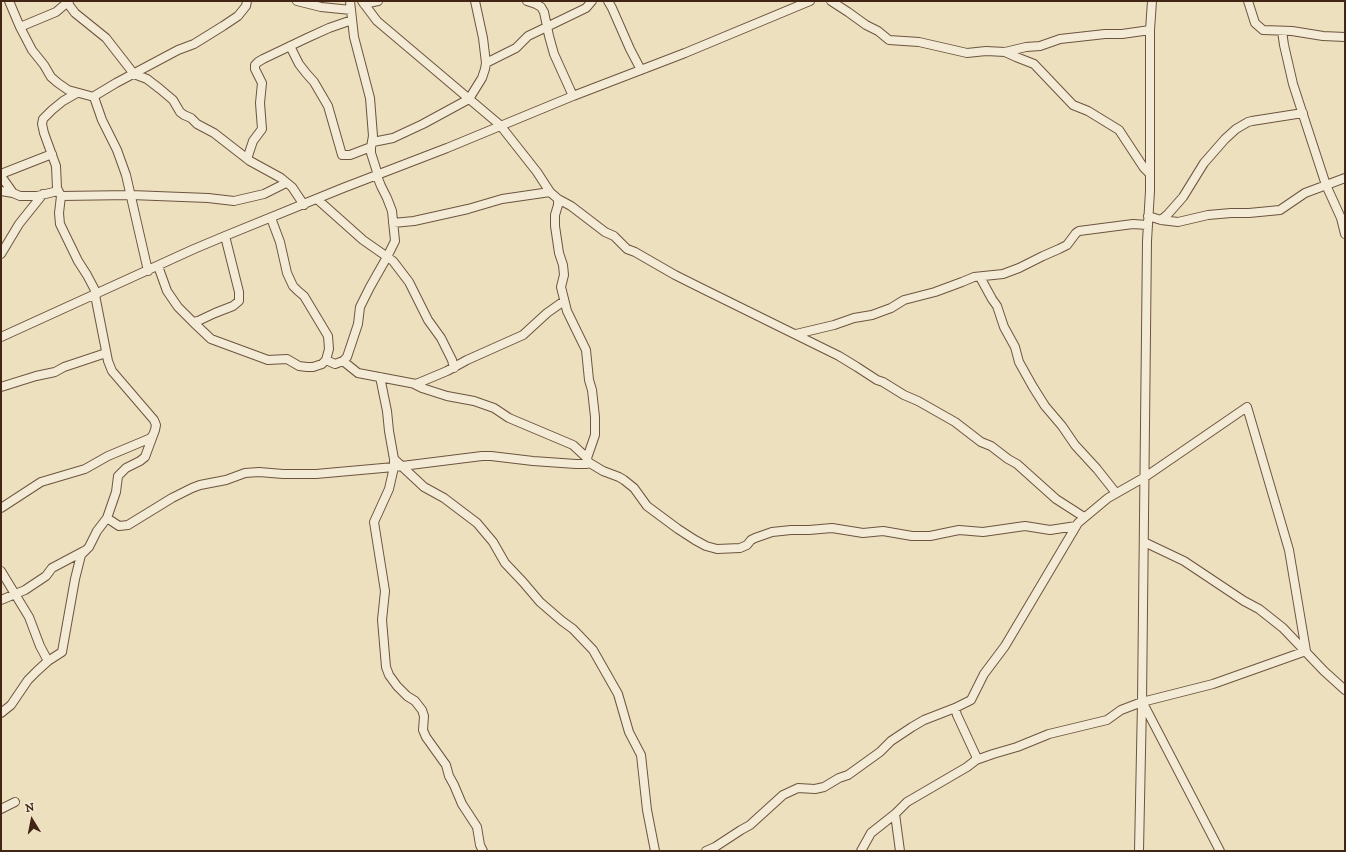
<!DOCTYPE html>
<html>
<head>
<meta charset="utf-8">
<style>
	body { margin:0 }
	#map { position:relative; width:1346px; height:852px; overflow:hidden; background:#ede0be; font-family:"IM FELL DW Pica",serif }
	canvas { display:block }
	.frame { position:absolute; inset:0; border:2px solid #422515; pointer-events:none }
	.north { position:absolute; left:12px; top:800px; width:40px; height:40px; -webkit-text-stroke:3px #f3ebd5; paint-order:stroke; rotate:350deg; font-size:11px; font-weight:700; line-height:16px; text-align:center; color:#422515 }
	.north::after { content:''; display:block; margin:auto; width:14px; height:18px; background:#422515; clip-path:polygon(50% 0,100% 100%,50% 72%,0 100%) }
</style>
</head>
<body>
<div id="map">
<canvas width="1346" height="852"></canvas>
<div class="frame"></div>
<div class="north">N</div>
</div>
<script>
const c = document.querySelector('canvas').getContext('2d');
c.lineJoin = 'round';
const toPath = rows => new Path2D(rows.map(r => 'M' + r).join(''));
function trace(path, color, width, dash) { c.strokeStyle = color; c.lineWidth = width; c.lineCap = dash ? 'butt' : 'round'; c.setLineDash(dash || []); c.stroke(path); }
const minor = toPath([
	[9,1,20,27,32,50,44,65,51,77,58,83,68,90,94,97],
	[66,1,75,13,106,38,134,74,147,79,160,89,173,100,180,112,184,115,191,118,197,124,214,133,250,161,281,178,292,187,304,205],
	[297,1,321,7,351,10],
	[350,1,354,37,370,98,373,136,371,147,371,153,378,175],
	[362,1,377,21,500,125,537,172,550,192,558,199,571,206,605,232,614,236,627,249,635,252,675,275,697,286,839,356,857,367,877,380,883,382,904,395,918,401,955,422,981,442,991,446,1008,459,1017,464,1056,499,1084,517],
	[527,1,536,4,541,7,544,12,549,36,554,54,573,96],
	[608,1,612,8,630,49,641,70],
	[831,1,848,12,866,25,878,31,889,40,919,42,967,53,986,51,1005,52,1026,47,1040,46,1060,39,1105,34,1122,34,1150,30],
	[1248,1,1255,23,1263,30,1292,31,1323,36,1345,37],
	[364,4,378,1],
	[20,27,56,12,69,1],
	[1282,31,1284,45,1293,84,1326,185,1341,218,1345,234],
	[290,46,299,64,306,73,314,82,328,106,342,155,350,155,371,147],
	[1005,52,1016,57,1034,64,1073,105,1088,111,1119,130,1144,168,1149,173],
	[486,63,516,48,528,36,586,8,592,1],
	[77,93,63,101,52,110,43,119,42,124,44,133,56,166,57,188,61,196,59,213,60,224,78,261,87,275,97,294],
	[373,142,393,138,423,124,469,99,482,78,485,69,486,63,483,38,475,1],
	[247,159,253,141,262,129,260,103,262,83,255,69,255,65,258,62,263,59,307,38,329,28,352,20],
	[1,174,52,154],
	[1,176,13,193],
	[1,191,13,193,20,196,37,196,58,191],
	[61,196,131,195,208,198,234,201,264,194,286,183],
	[317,199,363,240,393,261,409,282,428,320,441,338,452,360,454,368],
	[558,199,558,205,555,215,555,226,559,253,563,265,564,275,561,287,567,311,586,350,589,380,592,390,595,417,595,435,587,458,588,462],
	[1148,216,1161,220,1178,222,1208,215,1231,213,1249,213,1280,210,1305,193,1345,178],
	[1161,220,1168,214,1183,197,1204,163,1225,139,1236,129,1248,122,1252,121,1303,113],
	[393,223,414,221,468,209,502,199,550,192],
	[1,254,19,224,43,194],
	[158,266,167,291,178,307,193,322,198,321,215,313,233,306,239,301,239,292,225,236],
	[148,271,126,175,117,150,102,120,94,97,96,95,116,83,178,50,194,44,223,26,238,16,246,6,247,1],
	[980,277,992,299,997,306,1004,327,1015,347,1019,362,1033,387,1045,406,1062,426,1075,445,1097,469,1116,493],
	[193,322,211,339,268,360,287,359,299,366,307,367,313,367,322,364,326,360,329,349,328,336,304,296,298,291,293,286,287,273,280,242,271,218],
	[796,334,834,325,854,318,872,315,891,308,904,300,935,292,962,282,974,277,1003,274,1019,268,1043,256,1059,249,1067,245,1076,233,1079,231,1133,224,1147,225],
	[1,337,194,249,225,236,343,188,447,148,573,96,685,53,810,1],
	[326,360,335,364,343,361,347,357,358,324,360,307,370,287,387,257,395,241,392,211,387,198,381,186,377,176],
	[343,361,358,373,416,384,447,371,467,360,523,335,547,313,564,301],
	[414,384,422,388,447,396,474,401,494,408,509,418,573,445,587,458],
	[1,387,36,376,55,372,64,367,106,353],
	[394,459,424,487,444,498,477,523,493,542,505,563,523,582,540,602,562,621,573,629,593,650,618,694,629,732,641,755,647,810,655,851],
	[588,462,603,471,619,477,624,480,634,488,647,506,678,529,695,540,706,546,717,549,740,548,747,545,751,540,755,538,772,532,791,530,809,530,832,528,863,533,883,531,912,536,930,536,959,530,983,532,1025,526,1050,530,1076,526],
	[1,508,41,482,85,469,108,456,151,438,152,436],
	[107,518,119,526,128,525,172,498,192,488,200,485,226,480,245,473,259,472,283,474,316,474,394,467,394,459,389,431,387,411,380,377],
	[1144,542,1184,561,1244,601,1259,609,1283,628,1324,671,1345,690],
	[1,571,29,617,40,646,48,661],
	[1,600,25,590,46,576,52,568,84,551],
	[1144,705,1220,851],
	[1,713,11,705,28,680,37,671,48,661,62,652,75,579,81,555,89,547,97,531,107,518,116,492,118,476,126,468,140,461,145,457,155,430,156,425,154,420,112,371,108,361,95,295],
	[1,809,15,802],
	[483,851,480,845,477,827,462,804,454,785,449,776,446,765,426,737,423,730,424,716,422,710,415,701,407,696,397,686,389,675,386,667,382,620,385,591,374,522,389,489,394,467,482,456,491,456,533,461,576,464,587,464,588,462],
	[706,851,715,847,741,830,750,825,783,795,798,788,815,789,824,787,839,778,848,775,880,752,891,741,912,727,924,720,955,708,971,700,984,674,1005,646,1078,523,1108,498,1145,477,1247,407,1289,550,1306,651,1213,684,1142,702,1121,710,1107,720,1049,734,1017,747,993,754,976,760],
	[861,851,871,833,895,814],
	[900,851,895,814,907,802,967,767,976,760,976,756,957,715,955,708],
	[1139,851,1142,702,1147,241,1150,191,1150,30,1152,1]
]);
trace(minor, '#6d543f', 10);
trace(minor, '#f3ebd5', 8);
</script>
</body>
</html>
